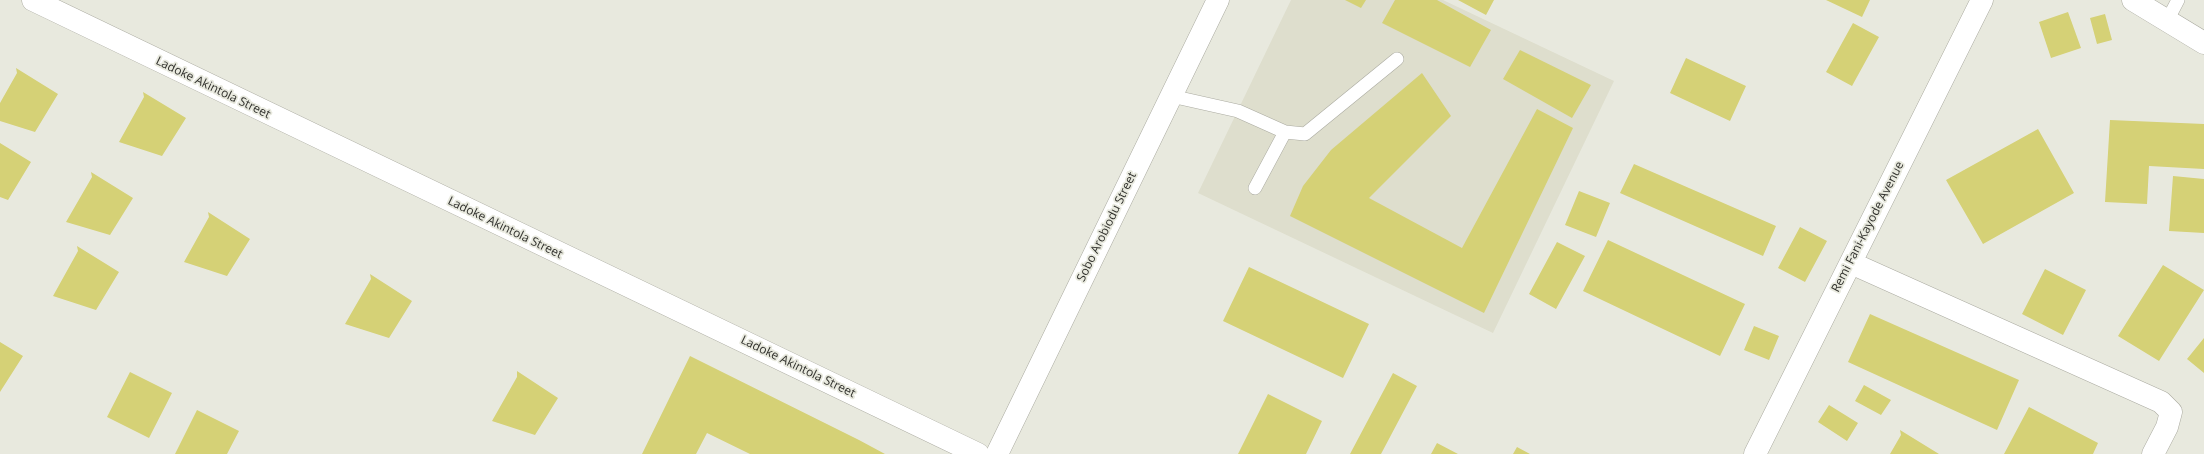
<!DOCTYPE html>
<html>
<head>
<meta charset="utf-8">
<style>
	body { margin:0 }
	canvas { display:block; background:#e8e9de }
</style>
</head>
<body>
<canvas width="2204" height="454"></canvas>
<script>
const c = document.querySelector('canvas').getContext('2d');
c.lineJoin = 'round';
function fill(path, color) { c.fillStyle = color; c.fill(path, 'evenodd'); }
const toPath = rows => new Path2D(rows.map(r => 'M' + r).join(''));
function trace(path, color, width, dash) { c.strokeStyle = color; c.lineWidth = width; c.lineCap = dash ? 'butt' : 'round'; c.setLineDash(dash || []); c.stroke(path); }
function label(font, color, halo, rows, align = 'center') {
  c.font = font + ' "Open Sans",sans-serif'; c.lineWidth = 3.5; c.setLineDash([]); c.textBaseline = 'middle'; c.strokeStyle = halo; c.fillStyle = color; for (const [text, x, y, turn = 0] of rows) {
    c.save(); c.translate(x, y); c.rotate((+turn || 0) * Math.PI / 180); c.textAlign = isNaN(turn) ? turn : align; if (halo) c.strokeText(text, 0, 0); c.fillText(text, 0, 0); c.restore();
  }
}
fill(toPath([
	[1291,0,1443,0,1614,81,1493,333,1198,193]
]), '#dedecd');
fill(toPath([
	[1345,0,1366,0,1361,8],
	[1395,0,1437,0,1491,30,1470,67,1382,23],
	[1458,0,1494,0,1486,15],
	[1826,0,1870,0,1862,17],
	[2068,12,2081,48,2051,58,2039,22],
	[2105,14,2112,40,2097,44,2090,18],
	[1853,23,1879,37,1852,86,1826,72],
	[1520,50,1591,85,1572,118,1503,79],
	[1686,58,1746,86,1730,121,1670,93],
	[16,68,58,94,35,132,0,121,0,103,17,73],
	[1422,73,1451,116,1369,198,1462,248,1537,109,1573,128,1484,313,1290,216,1303,186,1331,150],
	[143,92,186,118,162,156,119,142,144,97],
	[2110,120,2204,124,2204,169,2149,166,2147,204,2105,202],
	[2038,129,2074,193,1983,244,1946,180],
	[0,143,31,162,8,200,0,197],
	[1634,164,1776,226,1763,256,1620,193],
	[91,172,133,198,110,235,66,222,92,177],
	[2173,176,2204,179,2204,233,2169,231],
	[1579,191,1610,203,1596,237,1565,225],
	[208,212,250,239,227,276,184,262,209,217],
	[1800,227,1827,241,1805,282,1778,268],
	[1608,240,1745,304,1720,356,1583,291],
	[1557,242,1585,256,1556,309,1529,294],
	[77,246,119,272,96,310,53,296,78,251],
	[2163,265,2204,290,2159,361,2118,336],
	[1249,267,1369,324,1343,378,1223,321],
	[2045,269,2086,290,2063,335,2022,314],
	[370,274,412,301,389,338,345,324,371,279],
	[1870,314,2019,380,1997,430,1848,362],
	[1754,326,1779,336,1769,360,1744,350],
	[2204,338,2204,373,2187,359],
	[0,342,23,356,0,392],
	[690,356,859,440,885,454,750,454,707,433,696,454,642,454],
	[517,371,558,398,535,435,492,421,517,377],
	[130,372,172,393,149,438,107,417],
	[1393,373,1417,386,1381,454,1350,454],
	[1864,385,1891,400,1881,415,1855,401],
	[1268,394,1322,421,1306,454,1238,454],
	[1829,405,1858,423,1847,441,1818,422],
	[2029,407,2098,443,2093,454,2004,454],
	[197,410,239,431,227,454,175,454],
	[1900,430,1939,454,1890,454,1901,435],
	[1437,443,1458,454,1431,454],
	[1517,447,1530,454,1513,454]
]), '#d5d176');
const service = toPath([
	[2167,21,2178,0],
	[1171,96,1238,111,1285,132,1305,134,1397,59],
	[1255,188,1285,132]
]);
const minor = toPath([
	[33,0,978,454],
	[2133,0,2204,43],
	[1851,263,2161,402,2171,412,2167,427,2153,454],
	[1755,454,1982,0]
]);
const tertiary = toPath([
	[997,454,1218,0]
]);
trace(service, '#ababa1', 14);
trace(minor, '#ababa1', 23);
trace(tertiary, '#ababa1', 23);
trace(service, '#fff', 13);
trace(minor, '#fff', 22);
trace(tertiary, '#fff', 22);
label('12px', '#2f2f2b', '#e8e9de', [
	["Ladoke Akintola Street",213,88,26],
	["Sobo Arobiodu Street",1107,227,-64],
	["Remi Fani-Kayode Avenue",1868,227,-63],
	["Ladoke Akintola Street",505,228,26],
	["Ladoke Akintola Street",798,367,26]
]);
</script>
</body>
</html>
